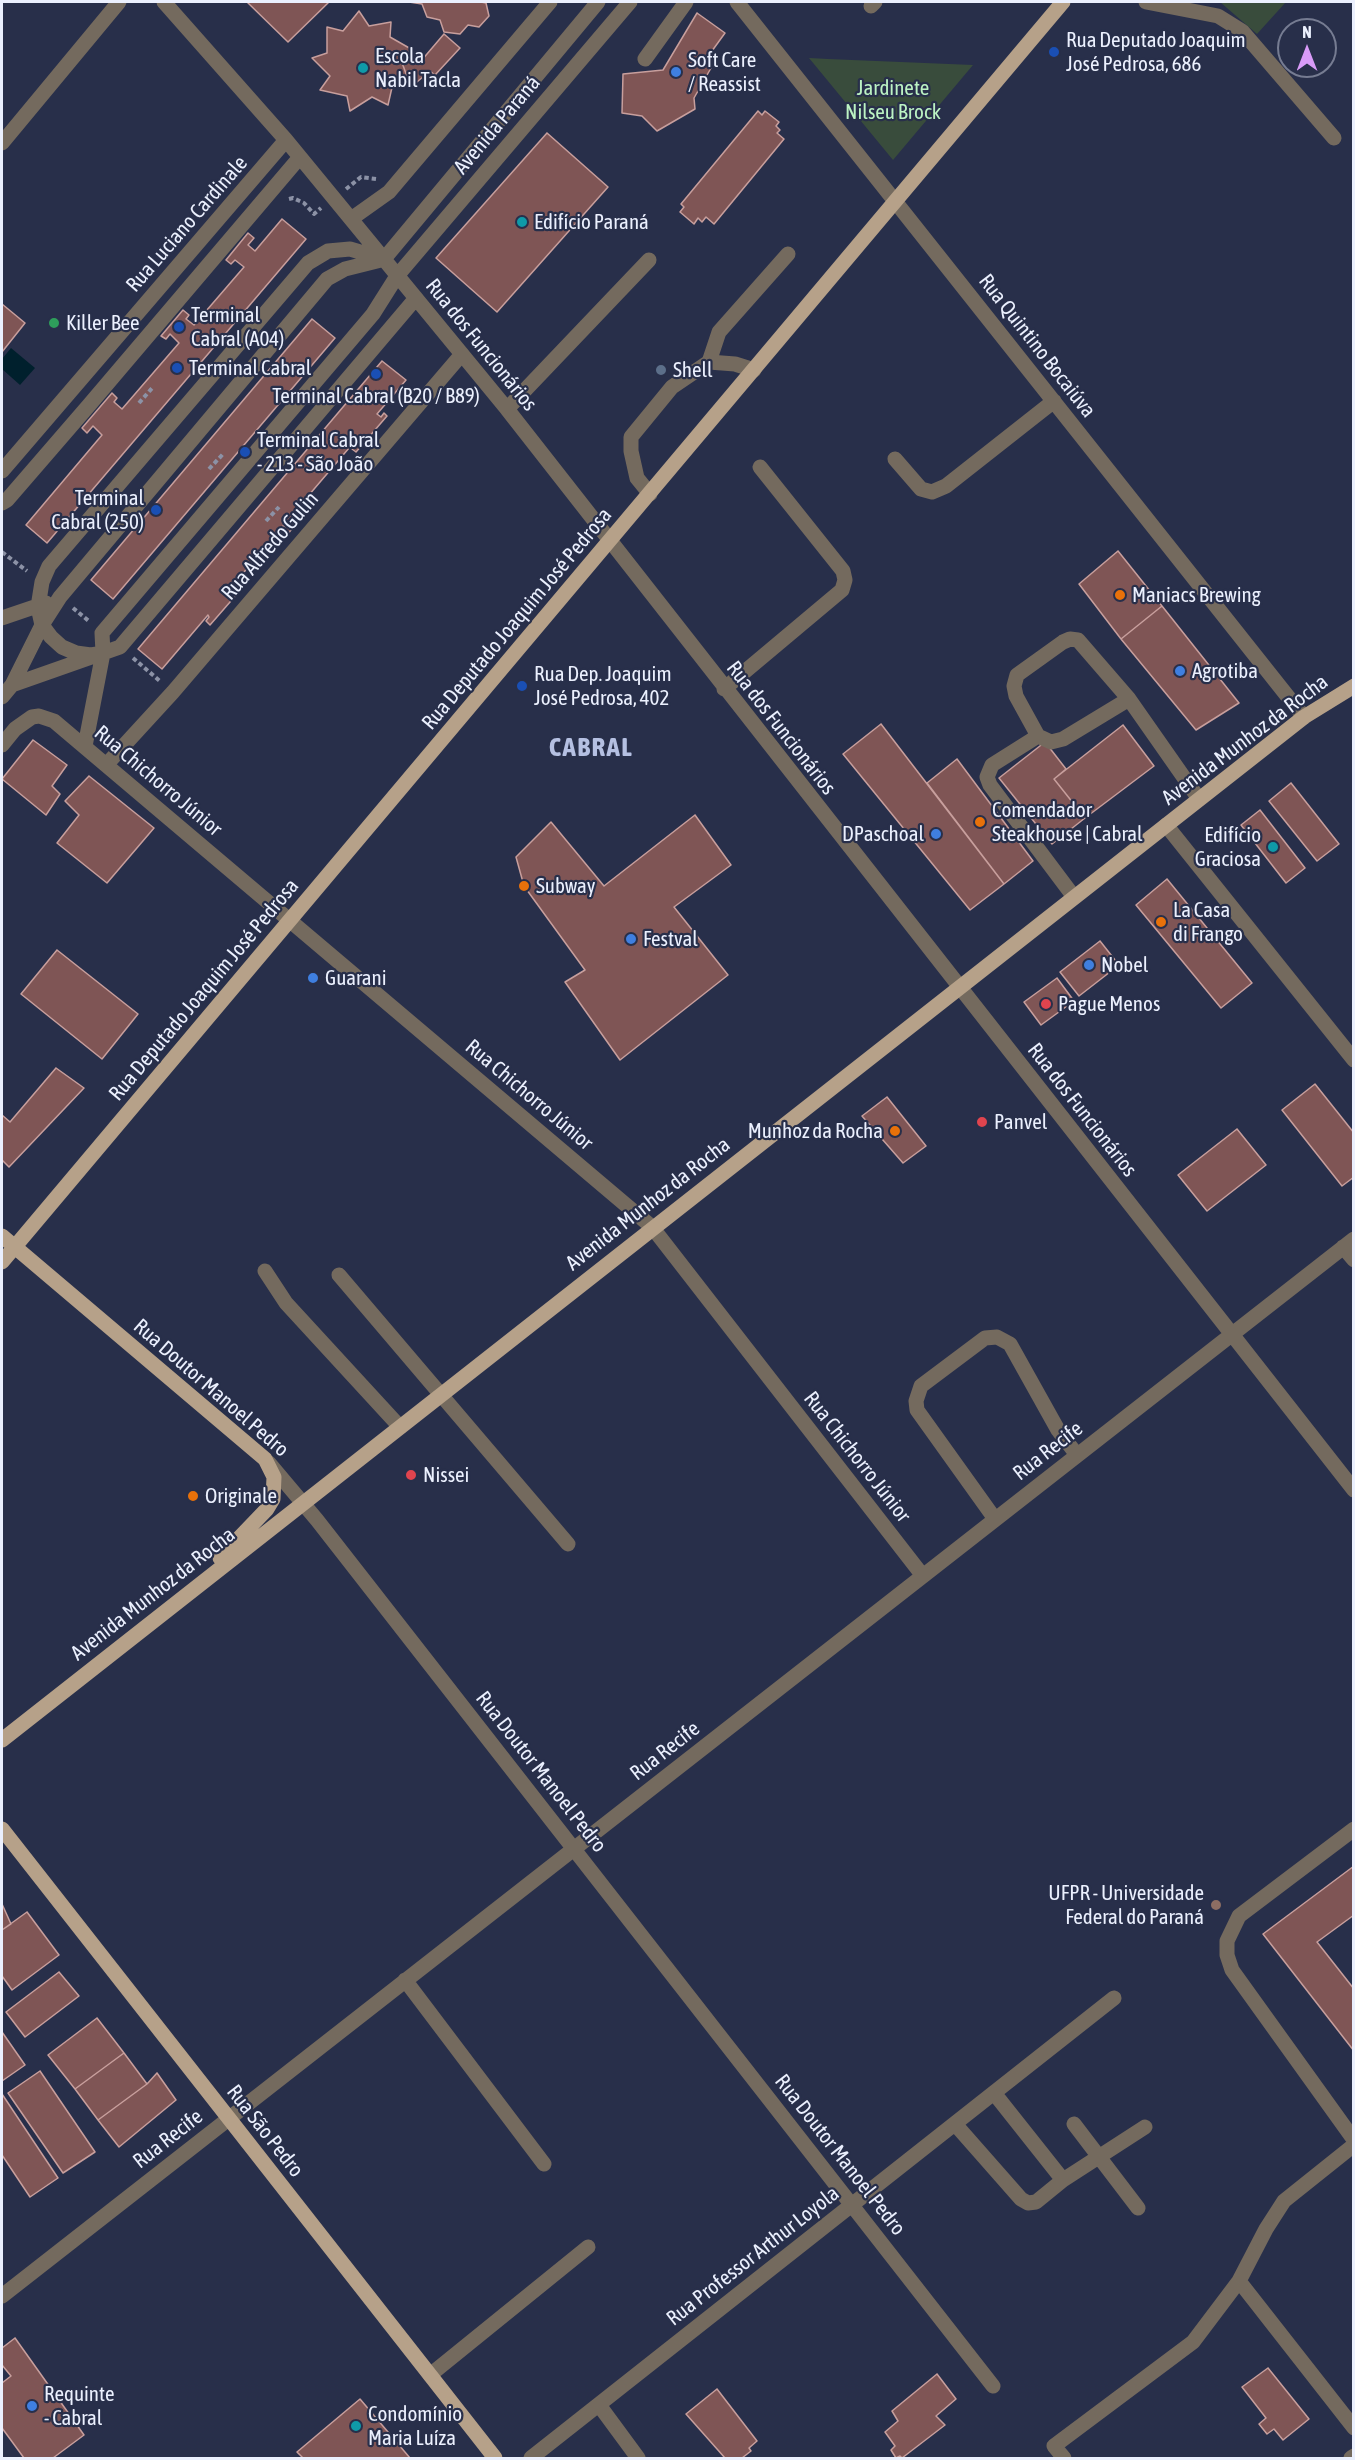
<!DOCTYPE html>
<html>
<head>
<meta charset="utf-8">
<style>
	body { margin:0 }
	#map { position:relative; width:1355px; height:2460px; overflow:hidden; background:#282f4a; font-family:"Asap Condensed",sans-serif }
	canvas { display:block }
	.frame { position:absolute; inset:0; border:3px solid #ebf0fe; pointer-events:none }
	.north { position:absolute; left:1277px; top:18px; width:60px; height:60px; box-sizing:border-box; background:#282f4a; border:2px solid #767c92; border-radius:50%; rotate:0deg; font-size:16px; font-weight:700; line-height:24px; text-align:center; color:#ebf0fe }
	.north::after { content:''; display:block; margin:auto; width:21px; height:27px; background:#d89bf8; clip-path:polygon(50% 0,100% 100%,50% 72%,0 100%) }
</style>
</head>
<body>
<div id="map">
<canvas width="1355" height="2460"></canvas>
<div class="frame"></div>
<div class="north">N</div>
</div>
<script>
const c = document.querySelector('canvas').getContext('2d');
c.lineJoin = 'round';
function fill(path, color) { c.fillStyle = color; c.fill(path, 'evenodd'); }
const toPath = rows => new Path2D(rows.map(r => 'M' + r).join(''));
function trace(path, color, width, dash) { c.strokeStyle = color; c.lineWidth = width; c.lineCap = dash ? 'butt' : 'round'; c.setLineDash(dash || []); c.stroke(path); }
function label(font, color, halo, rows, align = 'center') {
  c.font = font + ' "Asap Condensed",sans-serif'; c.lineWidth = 4.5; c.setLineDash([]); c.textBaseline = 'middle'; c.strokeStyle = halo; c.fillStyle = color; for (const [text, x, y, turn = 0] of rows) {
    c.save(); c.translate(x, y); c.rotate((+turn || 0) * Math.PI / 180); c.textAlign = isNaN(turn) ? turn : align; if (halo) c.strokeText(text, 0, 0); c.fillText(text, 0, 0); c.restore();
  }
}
fill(toPath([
	[1220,2,1286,2,1257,34],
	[809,58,828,59,973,65,893,160]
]), '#394c3c');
fill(toPath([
	[11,348,35,368,20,385,2,369,2,359]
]), '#00202d');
const building = toPath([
	[247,2,329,2,288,42,247,2],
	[409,2,481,2,486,3,489,16,479,27,468,25,460,34,444,32,440,20,427,17,422,4,409,2],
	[359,11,369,26,391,22,390,37,411,49,401,60,409,82,393,83,388,105,372,97,350,111,347,96,320,90,330,76,312,58,327,53,327,27,343,31,359,11],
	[697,13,725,33,704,62,711,68,694,98,695,109,657,131,642,116,622,113,623,74,663,70,697,13],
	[444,34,460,48,435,75,430,71,411,87,401,60,411,49,421,61,444,34],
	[758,111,762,115,765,111,779,122,776,126,780,130,777,133,784,139,714,224,706,217,702,222,698,218,694,224,680,212,684,207,681,204,758,111],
	[547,133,608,187,497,312,436,258,547,133],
	[282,219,306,239,47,543,26,525,102,435,93,426,87,433,82,428,112,393,117,398,114,402,122,409,179,343,170,334,166,339,161,336,183,310,189,315,186,319,194,325,244,267,235,260,231,264,226,260,248,233,254,238,248,245,255,251,282,219],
	[2,304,25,323,2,352,2,304],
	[312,319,335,338,113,599,91,580,312,319],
	[382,361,406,380,377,414,381,417,384,413,387,416,356,452,352,449,357,443,355,441,303,502,306,504,308,501,313,504,286,536,281,531,285,527,283,526,228,591,232,594,234,592,237,594,210,625,206,621,209,617,208,615,162,669,138,649,382,361],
	[1118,551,1162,606,1121,639,1079,584,1118,551],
	[1162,606,1239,703,1196,730,1121,639,1162,606],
	[881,724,1004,884,970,910,843,754,881,724],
	[1123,725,1154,766,1085,818,1054,779,1123,725],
	[33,740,67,765,52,786,60,794,46,815,2,779,33,740],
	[1045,742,1066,769,1054,779,1085,818,1052,844,999,778,1045,742],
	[957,759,1033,861,1004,884,927,783,957,759],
	[89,776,154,828,107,883,57,843,79,815,65,801,89,776],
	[1291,783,1339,844,1317,861,1269,801,1291,783],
	[1260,810,1305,868,1286,883,1241,825,1260,810],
	[695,815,731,865,674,907,728,975,620,1060,565,982,585,970,524,886,516,857,551,822,604,886,695,815],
	[1167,879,1252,983,1221,1008,1136,905,1167,879],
	[1100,941,1119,965,1079,996,1060,972,1100,941],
	[57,950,138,1014,102,1059,21,994,57,950],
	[1057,978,1074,1001,1041,1025,1024,1002,1057,978],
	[56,1068,84,1088,9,1167,2,1160,2,1115,10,1122,56,1068],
	[1315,1084,1354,1133,1354,1177,1342,1186,1282,1110,1315,1084],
	[887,1097,926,1146,903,1163,862,1116,887,1097],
	[1237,1129,1266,1165,1207,1211,1178,1175,1237,1129],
	[1354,1866,1354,1915,1317,1942,1354,1989,1354,2051,1263,1934,1354,1866],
	[2,1904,11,1924,2,1930,2,1904],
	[27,1912,59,1955,12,1990,2,1976,2,1930,27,1912],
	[59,1972,79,1996,25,2037,6,2012,59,1972],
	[97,2018,124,2053,75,2089,48,2055,97,2018],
	[2,2032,25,2065,2,2081,2,2032],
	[124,2053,147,2084,98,2120,75,2089,124,2053],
	[40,2071,95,2152,63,2173,8,2093,40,2071],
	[157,2073,176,2100,119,2147,98,2120,147,2084,157,2073],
	[2,2094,58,2178,30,2197,2,2155,2,2094],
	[15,2338,84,2435,53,2458,24,2458,2,2428,2,2383,11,2376,2,2365,2,2348,15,2338],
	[1268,2368,1309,2419,1283,2440,1274,2429,1267,2434,1259,2424,1266,2418,1242,2387,1268,2368],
	[937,2374,956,2399,936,2416,945,2425,902,2458,900,2456,896,2458,891,2450,895,2446,885,2432,898,2421,892,2411,937,2374],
	[717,2389,757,2441,749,2448,751,2451,742,2458,725,2458,686,2414,717,2389],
	[360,2399,410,2458,303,2458,297,2452,360,2399]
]);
fill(building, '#7f5555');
trace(building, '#c89f9d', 1.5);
trace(toPath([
	[346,189,361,177,376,179],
	[289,199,293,198,304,203,314,214,321,208],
	[139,403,153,387],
	[209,469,223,454],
	[266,521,279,507],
	[2,552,27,571],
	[73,608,90,622],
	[133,658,161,682]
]), '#8c92a6', 4, [4.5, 3]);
trace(toPath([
	[164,2,286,140,507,409,1354,1490],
	[737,2,1304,717],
	[1146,2,1218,16,1242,31,1334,138],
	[871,6,875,2],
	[645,59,686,2],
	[2,143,119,2],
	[351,219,389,192,550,2],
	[384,259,598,2],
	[709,362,719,332,788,254],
	[507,409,649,260],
	[895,459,921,489,932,492,946,486,1054,401],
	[2,471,286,140],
	[650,494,637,478,631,451,631,437,672,387,709,362,735,364,754,370],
	[2,503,7,500,90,404,300,157],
	[2,618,46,603],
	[103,653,91,655,76,653,62,647,51,637,42,625,38,607,42,582,49,566,308,263,328,251,350,249,384,259],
	[12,685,120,647,416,298],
	[724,689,842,590,845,580,843,571,760,467],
	[2,697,12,685,42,625,60,597,327,279,345,269,381,260],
	[1129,699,1063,739,1051,742,1038,736,1016,696,1014,686,1017,675,1063,642,1070,639,1078,640,1129,699,1199,799],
	[1038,736,992,765,987,777,990,785,1074,897],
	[2,745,15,729,32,717,39,716,54,721,652,1227,923,1576],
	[85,746,103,653,102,633,373,314,397,276,630,2],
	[107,764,173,692,462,354],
	[1166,825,1354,1060],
	[1343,1247,1354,1260],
	[265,1271,286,1303,400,1427],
	[339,1275,568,1544],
	[269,1463,317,1520,993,2386],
	[995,1519,917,1410,916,1401,921,1386,985,1338,997,1337,1010,1344,1058,1430,1077,1455],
	[1354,1829,1239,1916,1227,1941,1227,1955,1232,1970,1354,2140],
	[405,1980,544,2164],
	[955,2124,1021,2199,1028,2203,1036,2202,1063,2180,994,2093],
	[1074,2124,1138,2208],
	[1063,2180,1145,2127],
	[1239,2281,1354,2428],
	[2,2296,1354,1239],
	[430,2375,588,2247],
	[599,2405,638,2458],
	[531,2458,1114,1998],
	[1064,2458,1054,2446,1193,2342,1239,2281,1266,2229,1284,2201,1354,2145],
	[1351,2458,1354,2456]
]), '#746a5e', 15);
trace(toPath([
	[2,1236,265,1459,274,1477,273,1499,267,1509,220,1558],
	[2,1262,1063,2],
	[2,1740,1304,717,1354,686],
	[2,1829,495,2458]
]), '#b6a189', 15);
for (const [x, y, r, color] of [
	[1054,52,6,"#1a4fb4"],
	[363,68,6,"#0f9aa8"],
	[676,72,6,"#3f7fe0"],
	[522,222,6,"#0f9aa8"],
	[54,323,6,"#2e9e5b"],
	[179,327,6,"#1a4fb4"],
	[177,368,6,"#1a4fb4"],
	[661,370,6,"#5c6f8a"],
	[376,374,6,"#1a4fb4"],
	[245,452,6,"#1a4fb4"],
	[156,510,6,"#1a4fb4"],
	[1120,595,6,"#e8710a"],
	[1180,671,6,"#3f7fe0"],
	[522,686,6,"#1a4fb4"],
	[980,822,6,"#e8710a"],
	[936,834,6,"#3f7fe0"],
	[1273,847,6,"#0f9aa8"],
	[524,886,6,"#e8710a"],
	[1161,922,6,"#e8710a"],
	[631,939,6,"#3f7fe0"],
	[1089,965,6,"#3f7fe0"],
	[313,978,6,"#3f7fe0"],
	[1046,1004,6,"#e0444e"],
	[982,1122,6,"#e0444e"],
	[895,1131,6,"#e8710a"],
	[411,1475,6,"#e0444e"],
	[193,1496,6,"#e8710a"],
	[1216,1905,6,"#8d6e63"],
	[32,2406,6,"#3f7fe0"],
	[356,2426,6,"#0f9aa8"]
]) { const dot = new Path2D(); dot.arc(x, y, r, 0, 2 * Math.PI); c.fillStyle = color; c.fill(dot); trace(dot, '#282f4a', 2); }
label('21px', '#ebf0fe', '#282f4a', [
	["Rua Deputado Joaquim",1066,40],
	["José Pedrosa, 686",1066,64],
	["Escola",375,56],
	["Nabil Tacla",375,80],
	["Soft Care",688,60],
	["/ Reassist",688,84],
	["Edifício Paraná",534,222],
	["Terminal",191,315],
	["Cabral (A04)",191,339],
	["Killer Bee",66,323],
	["Terminal Cabral",189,368],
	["Shell",673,370],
	["Terminal Cabral (B20 / B89)",376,396,"center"],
	["Terminal Cabral",257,440],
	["- 213 - São João",257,464],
	["Terminal",144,498,"right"],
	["Cabral (250)",144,522,"right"],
	["Maniacs Brewing",1132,595],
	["Agrotiba",1192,671],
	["Rua Dep. Joaquim",534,674],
	["José Pedrosa, 402",534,698],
	["Comendador",992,810],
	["Steakhouse | Cabral",992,834],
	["DPaschoal",924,834,"right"],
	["Edifício",1261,835,"right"],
	["Graciosa",1261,859,"right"],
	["Subway",536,886],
	["La Casa",1173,910],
	["di Frango",1173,934],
	["Festval",643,939],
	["Nobel",1101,965],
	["Guarani",325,978],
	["Pague Menos",1058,1004],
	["Panvel",994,1122],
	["Munhoz da Rocha",883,1131,"right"],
	["Nissei",423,1475],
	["Originale",205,1496],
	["UFPR - Universidade",1204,1893,"right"],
	["Federal do Paraná",1204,1917,"right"],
	["Requinte",44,2394],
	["- Cabral",44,2418],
	["Condomínio",368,2414],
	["Maria Luíza",368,2438]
], 'left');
label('21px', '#bcf3c3', '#282f4a', [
	["Jardinete",893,88],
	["Nilseu Brock",893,112]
]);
label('21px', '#ebf0fe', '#282f4a', [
	["Avenida Paraná",497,125,-50],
	["Rua Luciano Cardinale",187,224,-49],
	["Rua dos Funcionários",481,345,51],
	["Rua Quintino Bocaiúva",1037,346,52],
	["Rua Alfredo Gulin",270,546,-49],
	["Rua Deputado Joaquim José Pedrosa",517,619,-50],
	["Rua dos Funcionários",781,728,52],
	["Avenida Munhoz da Rocha",1245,740,-37],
	["Rua Chichorro Júnior",158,781,40],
	["Rua Deputado Joaquim José Pedrosa",204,990,-50],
	["Rua Chichorro Júnior",529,1095,40],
	["Rua dos Funcionários",1082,1110,52],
	["Avenida Munhoz da Rocha",648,1204,-38],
	["Rua Doutor Manoel Pedro",211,1388,41],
	["Rua Recife",1048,1451,-38],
	["Rua Chichorro Júnior",857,1457,52],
	["Avenida Munhoz da Rocha",153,1594,-38],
	["Rua Recife",665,1751,-38],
	["Rua Doutor Manoel Pedro",541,1772,52],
	["Rua São Pedro",265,2131,52],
	["Rua Recife",168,2139,-38],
	["Rua Doutor Manoel Pedro",840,2155,52],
	["Rua Professor Arthur Loyola",753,2256,-38]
]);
c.letterSpacing = '1.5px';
label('bold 27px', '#b5c0e2', '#282f4a', [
	["CABRAL",591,747]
]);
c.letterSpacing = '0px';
</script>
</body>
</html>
